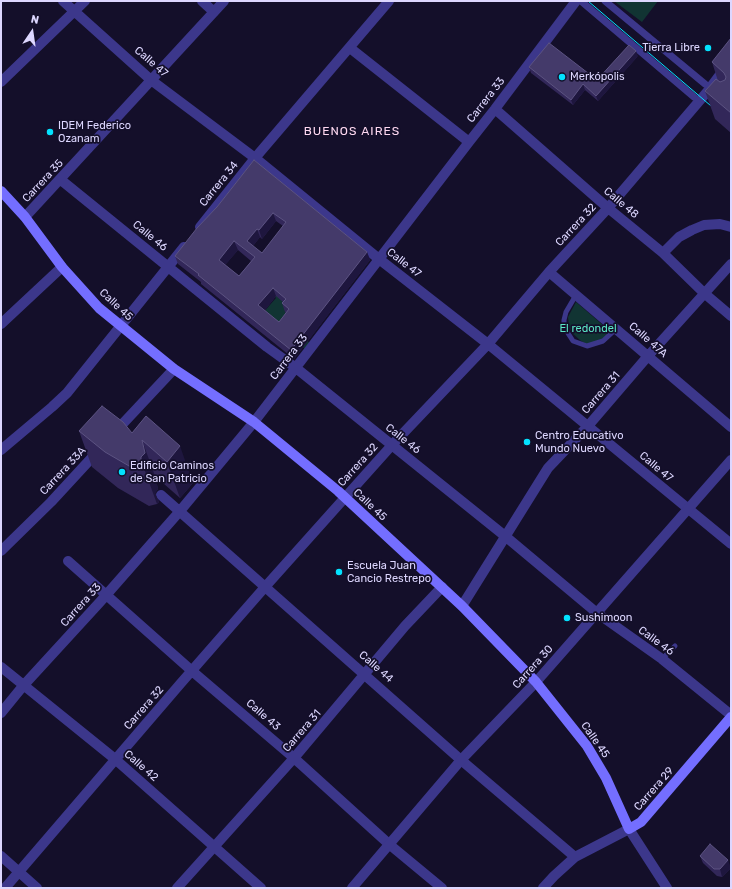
<!DOCTYPE html>
<html>
<head>
<meta charset="utf-8">
<style>
	body { margin:0 }
	#map { position:relative; width:732px; height:889px; overflow:hidden; background:#140f2a; font-family:Rubik,sans-serif }
	canvas { display:block }
	.frame { position:absolute; inset:0; border:2px solid #ddd7ff; pointer-events:none }
	.north { position:absolute; left:12px; top:12px; width:40px; height:40px; -webkit-text-stroke:3px #140f2a; paint-order:stroke; rotate:13deg; font-size:11px; font-weight:700; line-height:16px; text-align:center; color:#ddd7ff }
	.north::after { content:''; display:block; margin:auto; width:14px; height:18px; background:#ddd7ff; clip-path:polygon(50% 0,100% 100%,50% 72%,0 100%) }
</style>
</head>
<body>
<div id="map">
<canvas width="732" height="889"></canvas>
<div class="frame"></div>
<div class="north">N</div>
</div>
<script>
const c = document.querySelector('canvas').getContext('2d');
c.lineJoin = 'round';
function fill(path, color) { c.fillStyle = color; c.fill(path, 'evenodd'); }
const toPath = rows => new Path2D(rows.map(r => 'M' + r).join(''));
function trace(path, color, width, dash) { c.strokeStyle = color; c.lineWidth = width; c.lineCap = dash ? 'butt' : 'round'; c.setLineDash(dash || []); c.stroke(path); }
function label(font, color, halo, rows, align = 'center') {
  c.font = font + ' Rubik,sans-serif'; c.lineWidth = 3.5; c.setLineDash([]); c.textBaseline = 'middle'; c.strokeStyle = halo; c.fillStyle = color; for (const [text, x, y, turn = 0] of rows) {
    c.save(); c.translate(x, y); c.rotate((+turn || 0) * Math.PI / 180); c.textAlign = isNaN(turn) ? turn : align; if (halo) c.strokeText(text, 0, 0); c.fillText(text, 0, 0); c.restore();
  }
}
fill(toPath([
	[614,1,658,1,642,22],
	[278,284,289,307,285,312,292,318,287,324,310,343,305,349,262,314,276,298,271,293],
	[576,302,611,332,598,344,587,344,581,341,571,332,569,326,568,317]
]), '#113433');
trace(toPath([
	[576,295,566,312,564,320,564,327,573,341,587,346,603,341,616,329],
	[662,659,675,646]
]), '#3c378b', 5);
trace(toPath([
	[581,1,694,97],
	[605,1,705,84]
]), '#3c378b', 7);
trace(toPath([
	[63,1,151,80,255,158,379,259,488,344,731,544],
	[202,1,214,12],
	[350,48,469,142],
	[1,82,85,1],
	[495,109,608,208,663,253,704,293,731,316],
	[61,180,267,347,296,368,505,536,597,613,662,659,731,715],
	[25,217,224,1],
	[200,227,255,158,389,1],
	[663,253,679,237,692,230,704,225,720,224,731,227],
	[549,272,731,427],
	[1,324,62,267],
	[115,432,174,369],
	[1,450,52,407,67,393,184,247],
	[161,495,461,760,575,857],
	[1,551,51,502,98,451],
	[68,561,192,671,294,758,390,845,442,888],
	[462,606,548,468,588,426,648,356,731,264],
	[1,667,115,759,261,888],
	[1,713,23,686,100,602,180,511,254,422,469,142,495,109,576,1],
	[1,856,37,888],
	[5,888,181,683,265,587,392,445,488,344,549,272,608,208,707,92,731,60],
	[177,888,294,758,405,626,442,587],
	[543,888,554,876,575,857,629,829]
]), '#3c378b', 10);
trace(toPath([
	[629,829,667,888],
	[352,888,461,760,536,682,731,460]
]), '#3c378b', 10);
trace(toPath([
	[1,191,25,217,62,267,99,308,174,369,254,422,338,491,462,606,536,682,587,746,606,778,629,829,641,822,731,717]
]), '#746eff', 10);
trace(toPath([
	[588,1,731,123]
]), '#03e2ff', 1);
fill(toPath([
	[731,38,731,133,715,119,705,91,718,81,712,62],
	[638,56,598,101,585,90,573,105,531,73,529,67,597,80],
	[254,160,367,252,370,260,294,359,201,284,201,282,178,264,175,256,217,207],
	[276,221,283,226,262,253,253,246,260,237,262,239],
	[238,250,251,261,239,276,225,265],
	[276,296,283,302,282,303,285,312,286,313,279,322,265,310],
	[146,416,193,483,180,498,155,476,158,489,155,493,159,502,157,504,149,506,118,488,92,467,79,431,132,433],
	[700,856,731,868,722,877,717,876,703,863]
]), '#322759');
fill(toPath([
	[636,51,638,56,598,101,596,96],
	[583,84,585,90,573,105,571,100],
	[273,213,276,221,262,239,259,230],
	[257,229,260,237,250,250,247,241],
	[234,241,238,250,222,269,219,260],
	[367,252,370,260,294,359,291,350],
	[273,288,276,296,262,314,258,305],
	[142,440,155,476,158,489,155,493,159,502,157,504,141,460],
	[180,446,193,483,180,498,167,462],
	[728,860,731,868,722,877,720,869]
]), '#1e163e');
const building = toPath([
	[731,38,731,113,705,91,716,79,720,82,725,80,726,77,724,73,712,62,731,38],
	[549,43,597,80,629,45,636,51,596,96,583,84,571,100,529,67,549,43],
	[254,160,367,252,291,350,198,275,199,274,175,256,197,228,217,207,254,160],
	[273,213,286,222,262,253,247,241,257,229,259,230,273,213],
	[234,241,255,257,239,276,219,260,234,241],
	[273,288,286,299,282,303,289,309,279,322,258,305,273,288],
	[102,406,123,422,132,433,146,416,180,446,167,462,142,440,145,453,141,457,141,460,145,465,144,468,136,470,105,452,79,431,102,406],
	[710,844,728,860,720,869,714,869,700,856,710,844]
]);
fill(building, '#443a6a');
trace(building, '#5c5382', 1);
for (const [x, y, r, color] of [
	[708,48,4,"#03e2ff"],
	[562,77,4,"#03e2ff"],
	[50,132,4,"#03e2ff"],
	[527,442,4,"#03e2ff"],
	[122,472,4,"#03e2ff"],
	[339,572,4,"#03e2ff"],
	[567,618,4,"#03e2ff"]
]) { const dot = new Path2D(); dot.arc(x, y, r, 0, 2 * Math.PI); c.fillStyle = color; c.fill(dot); trace(dot, '#140f2a', 1.5); }
label('11px', '#ddd7ff', '#140f2a', [
	["Tierra Libre",700,48,"right"],
	["Merkópolis",570,77],
	["IDEM Federico",58,126],
	["Ozanam",58,139],
	["Centro Educativo",535,436],
	["Mundo Nuevo",535,449],
	["Edificio Caminos",130,466],
	["de San Patricio",130,479],
	["Escuela Juan",347,566],
	["Cancio Restrepo",347,579],
	["Sushimoon",575,618]
], 'left');
label('11px', '#ddd7ff', '#140f2a', [
	["Calle 47",151,62,41],
	["Carrera 33",486,100,-52],
	["Carrera 35",43,181,-47],
	["Carrera 34",219,184,-51],
	["Calle 48",621,203,40],
	["Carrera 32",576,225,-47],
	["Calle 46",150,236,39],
	["Calle 47",404,263,38],
	["Calle 45",116,305,43],
	["Calle 47A",648,340,41],
	["Carrera 33",289,357,-53],
	["Carrera 31",601,393,-49],
	["Calle 46",403,439,38],
	["Carrera 32",358,465,-48],
	["Calle 47",656,467,40],
	["Carrera 33A",63,471,-47],
	["Calle 45",370,505,43],
	["Carrera 33",81,605,-48],
	["Calle 46",656,641,36],
	["Calle 44",376,667,41],
	["Carrera 30",533,667,-48],
	["Carrera 32",144,708,-49],
	["Calle 43",263,715,41],
	["Carrera 31",302,731,-49],
	["Calle 45",595,740,55],
	["Calle 42",141,766,41],
	["Carrera 29",654,789,-49]
]);
label('11px', '#5be7c6', '#140f2a', [
	["El redondel",588,329]
]);
c.letterSpacing = '1px';
label('12px', '#ffd9f1', '#140f2a', [
	["BUENOS AIRES",352,132]
]);
c.letterSpacing = '0px';
</script>
</body>
</html>
